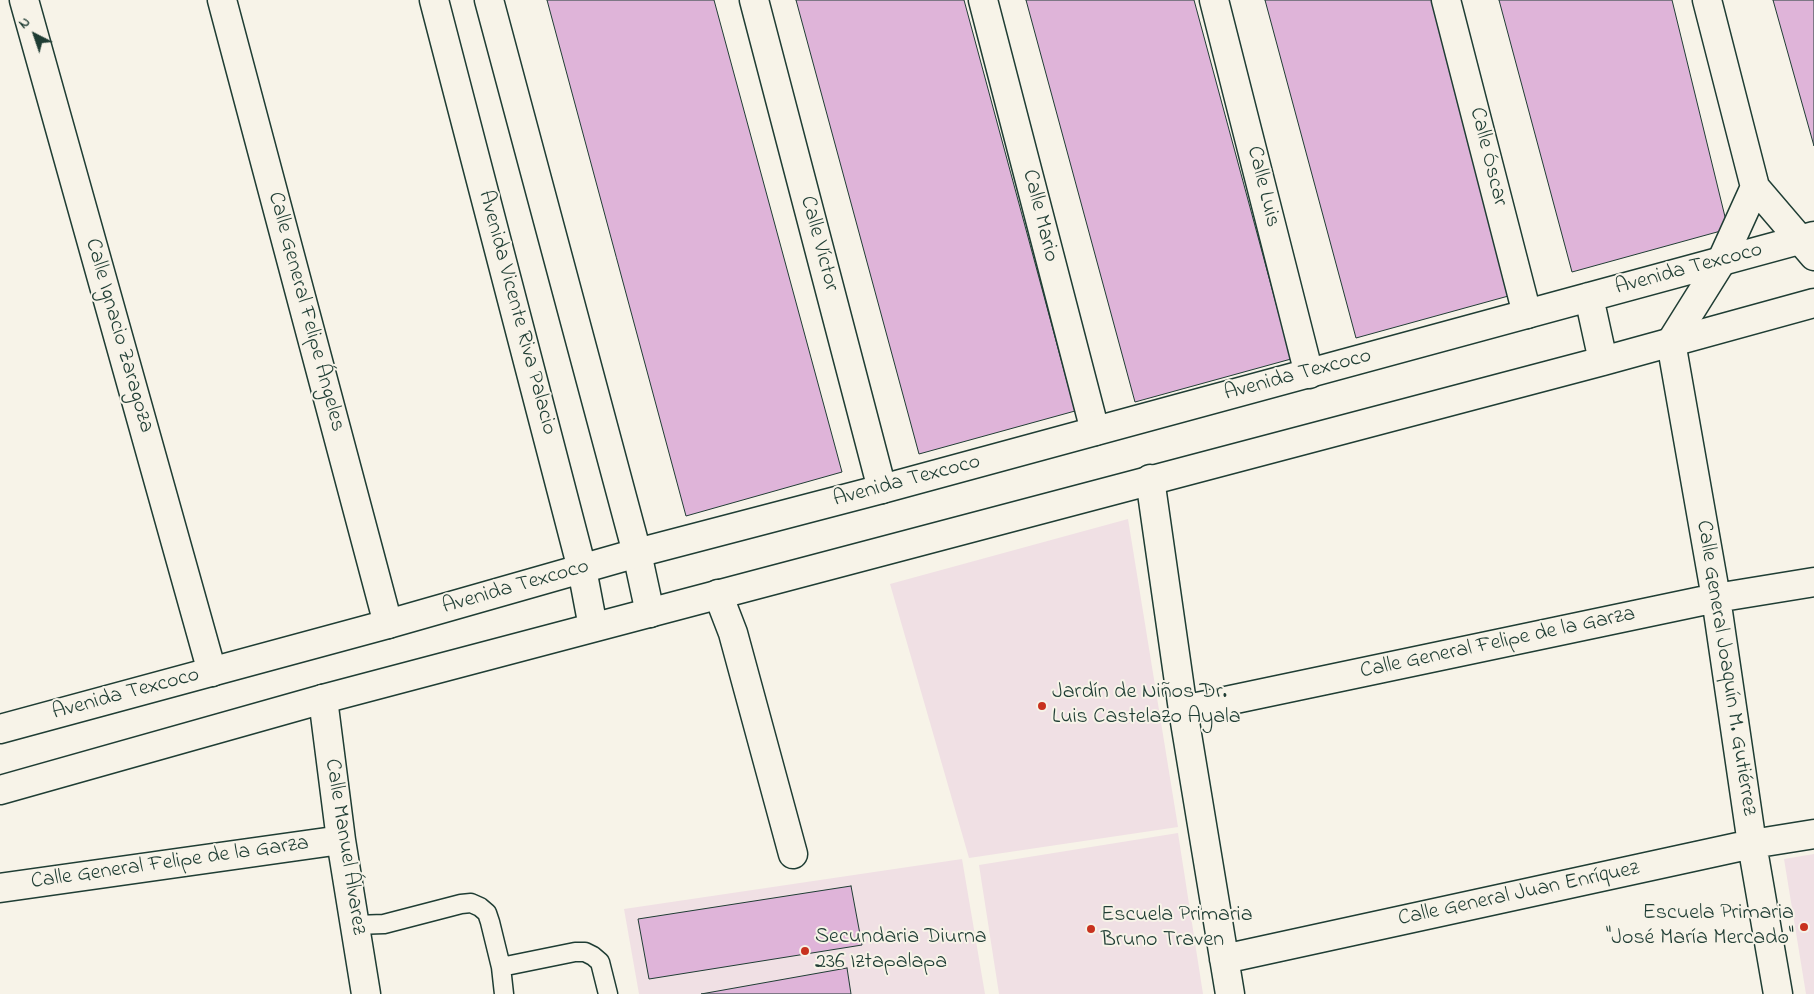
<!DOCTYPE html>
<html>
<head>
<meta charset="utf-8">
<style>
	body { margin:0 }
	#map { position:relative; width:1814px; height:994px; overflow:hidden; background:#f7f3e8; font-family:"Indie Flower",sans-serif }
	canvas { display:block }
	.north { position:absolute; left:10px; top:10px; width:50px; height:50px; -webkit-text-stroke:4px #f7f3e8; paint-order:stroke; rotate:319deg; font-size:14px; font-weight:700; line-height:20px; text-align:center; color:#1f3d34 }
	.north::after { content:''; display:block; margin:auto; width:18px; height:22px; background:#1f3d34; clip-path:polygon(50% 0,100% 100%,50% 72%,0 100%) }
</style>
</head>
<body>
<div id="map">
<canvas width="1814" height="994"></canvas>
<div class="north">N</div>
</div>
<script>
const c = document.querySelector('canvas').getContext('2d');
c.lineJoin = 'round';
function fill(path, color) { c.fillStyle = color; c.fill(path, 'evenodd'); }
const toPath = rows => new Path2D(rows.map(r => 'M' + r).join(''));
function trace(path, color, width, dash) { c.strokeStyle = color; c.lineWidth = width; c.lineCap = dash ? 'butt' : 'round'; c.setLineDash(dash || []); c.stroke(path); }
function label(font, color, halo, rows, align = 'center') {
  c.font = font + ' "Indie Flower",sans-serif'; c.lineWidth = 4; c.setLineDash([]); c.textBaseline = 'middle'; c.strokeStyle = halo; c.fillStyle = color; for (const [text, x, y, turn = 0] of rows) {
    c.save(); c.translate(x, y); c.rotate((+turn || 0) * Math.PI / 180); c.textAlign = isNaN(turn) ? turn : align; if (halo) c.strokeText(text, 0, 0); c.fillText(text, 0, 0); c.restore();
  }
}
fill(toPath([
	[1128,519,1178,827,969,858,890,584],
	[1178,833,1203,994,999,994,979,865],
	[1814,854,1814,994,1806,994,1784,859],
	[962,859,985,994,639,994,624,909]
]), '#f0e0e4');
const building = toPath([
	[547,0,714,0,842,472,686,516,547,0],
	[796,0,964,0,1075,411,919,454,796,0],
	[1026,0,1194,0,1291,359,1135,402,1026,0],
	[1265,0,1432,0,1512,295,1356,338,1265,0],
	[1499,0,1672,0,1728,229,1572,272,1499,0],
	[1773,0,1814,0,1814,146,1773,0],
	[851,886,862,945,649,979,638,919,851,886],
	[847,968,851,994,701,994,847,968]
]);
fill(building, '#dfb4d9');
trace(building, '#1f3d34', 1);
const service = toPath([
	[355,925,384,924,461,904,471,903,480,907,487,913,490,922,501,967,575,952,585,952,593,956,600,962,608,994],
	[501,967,504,994]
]);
const minor = toPath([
	[24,0,212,672],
	[222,0,388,624],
	[754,0,882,489],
	[983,0,1095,431],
	[1214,0,1309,374],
	[1446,0,1527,314],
	[1671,342,1716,598,1752,844,1778,994],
	[1150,479,1183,710,1230,994],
	[718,594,733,633,793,854],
	[323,699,341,840,366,994],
	[1183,710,1716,598,1814,582],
	[0,888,341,840],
	[1224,959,1752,844,1814,834]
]);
const tertiary = toPath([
	[434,0,582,569,593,627],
	[489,0,637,553,650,613],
	[1707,0,1755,187,1814,256],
	[1671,342,1721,262,1755,187]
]);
const secondary = toPath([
	[1589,297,1603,361],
	[0,729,388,624,637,553,882,489,1814,236],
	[0,790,323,699,1603,361,1814,303]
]);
trace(service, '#1f3d34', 21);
trace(minor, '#1f3d34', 31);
trace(tertiary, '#1f3d34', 31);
trace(secondary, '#1f3d34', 31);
trace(service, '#f7f3e8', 18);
trace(minor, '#f7f3e8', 28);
trace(tertiary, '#f7f3e8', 28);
trace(secondary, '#f7f3e8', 28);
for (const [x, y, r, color] of [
	[1042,706,5,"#c8321e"],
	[1804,927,5,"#c8321e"],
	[1091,929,5,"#c8321e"],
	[805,951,5,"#c8321e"]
]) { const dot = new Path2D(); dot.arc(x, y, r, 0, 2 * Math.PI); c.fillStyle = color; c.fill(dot); trace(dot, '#f7f3e8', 2); }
label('22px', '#1f3d34', '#f7f3e8', [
	["Calle Óscar",1487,157,76],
	["Calle Luis",1262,187,76],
	["Calle Mario",1039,216,76],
	["Calle Víctor",818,244,75],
	["Avenida Texcoco",1689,270,-15],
	["Calle General Felipe Ángeles",305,312,75],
	["Avenida Vicente Riva Palacio",516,313,75],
	["Calle Ignacio Zaragoza",118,336,74],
	["Avenida Texcoco",1298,376,-15],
	["Avenida Texcoco",907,482,-15],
	["Avenida Texcoco",516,588,-16],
	["Calle General Felipe de la Garza",1498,644,-12],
	["Calle General Joaquín M. Gutiérrez",1725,668,81],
	["Avenida Texcoco",126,695,-15],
	["Calle Manuel Álvarez",344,847,81],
	["Calle General Felipe de la Garza",170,864,-8],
	["Calle General Juan Enríquez",1519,895,-12]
]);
label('22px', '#1f3d34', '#f7f3e8', [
	["Jardín de Niños Dr.",1052,693],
	["Luis Castelazo Ayala",1052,718],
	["Escuela Primaria",1794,914,"right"],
	["\"José María Mercado\"",1794,939,"right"],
	["Escuela Primaria",1101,916],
	["Bruno Traven",1101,941],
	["Secundaria Diurna",815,938],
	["236 Iztapalapa",815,963]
], 'left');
</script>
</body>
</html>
